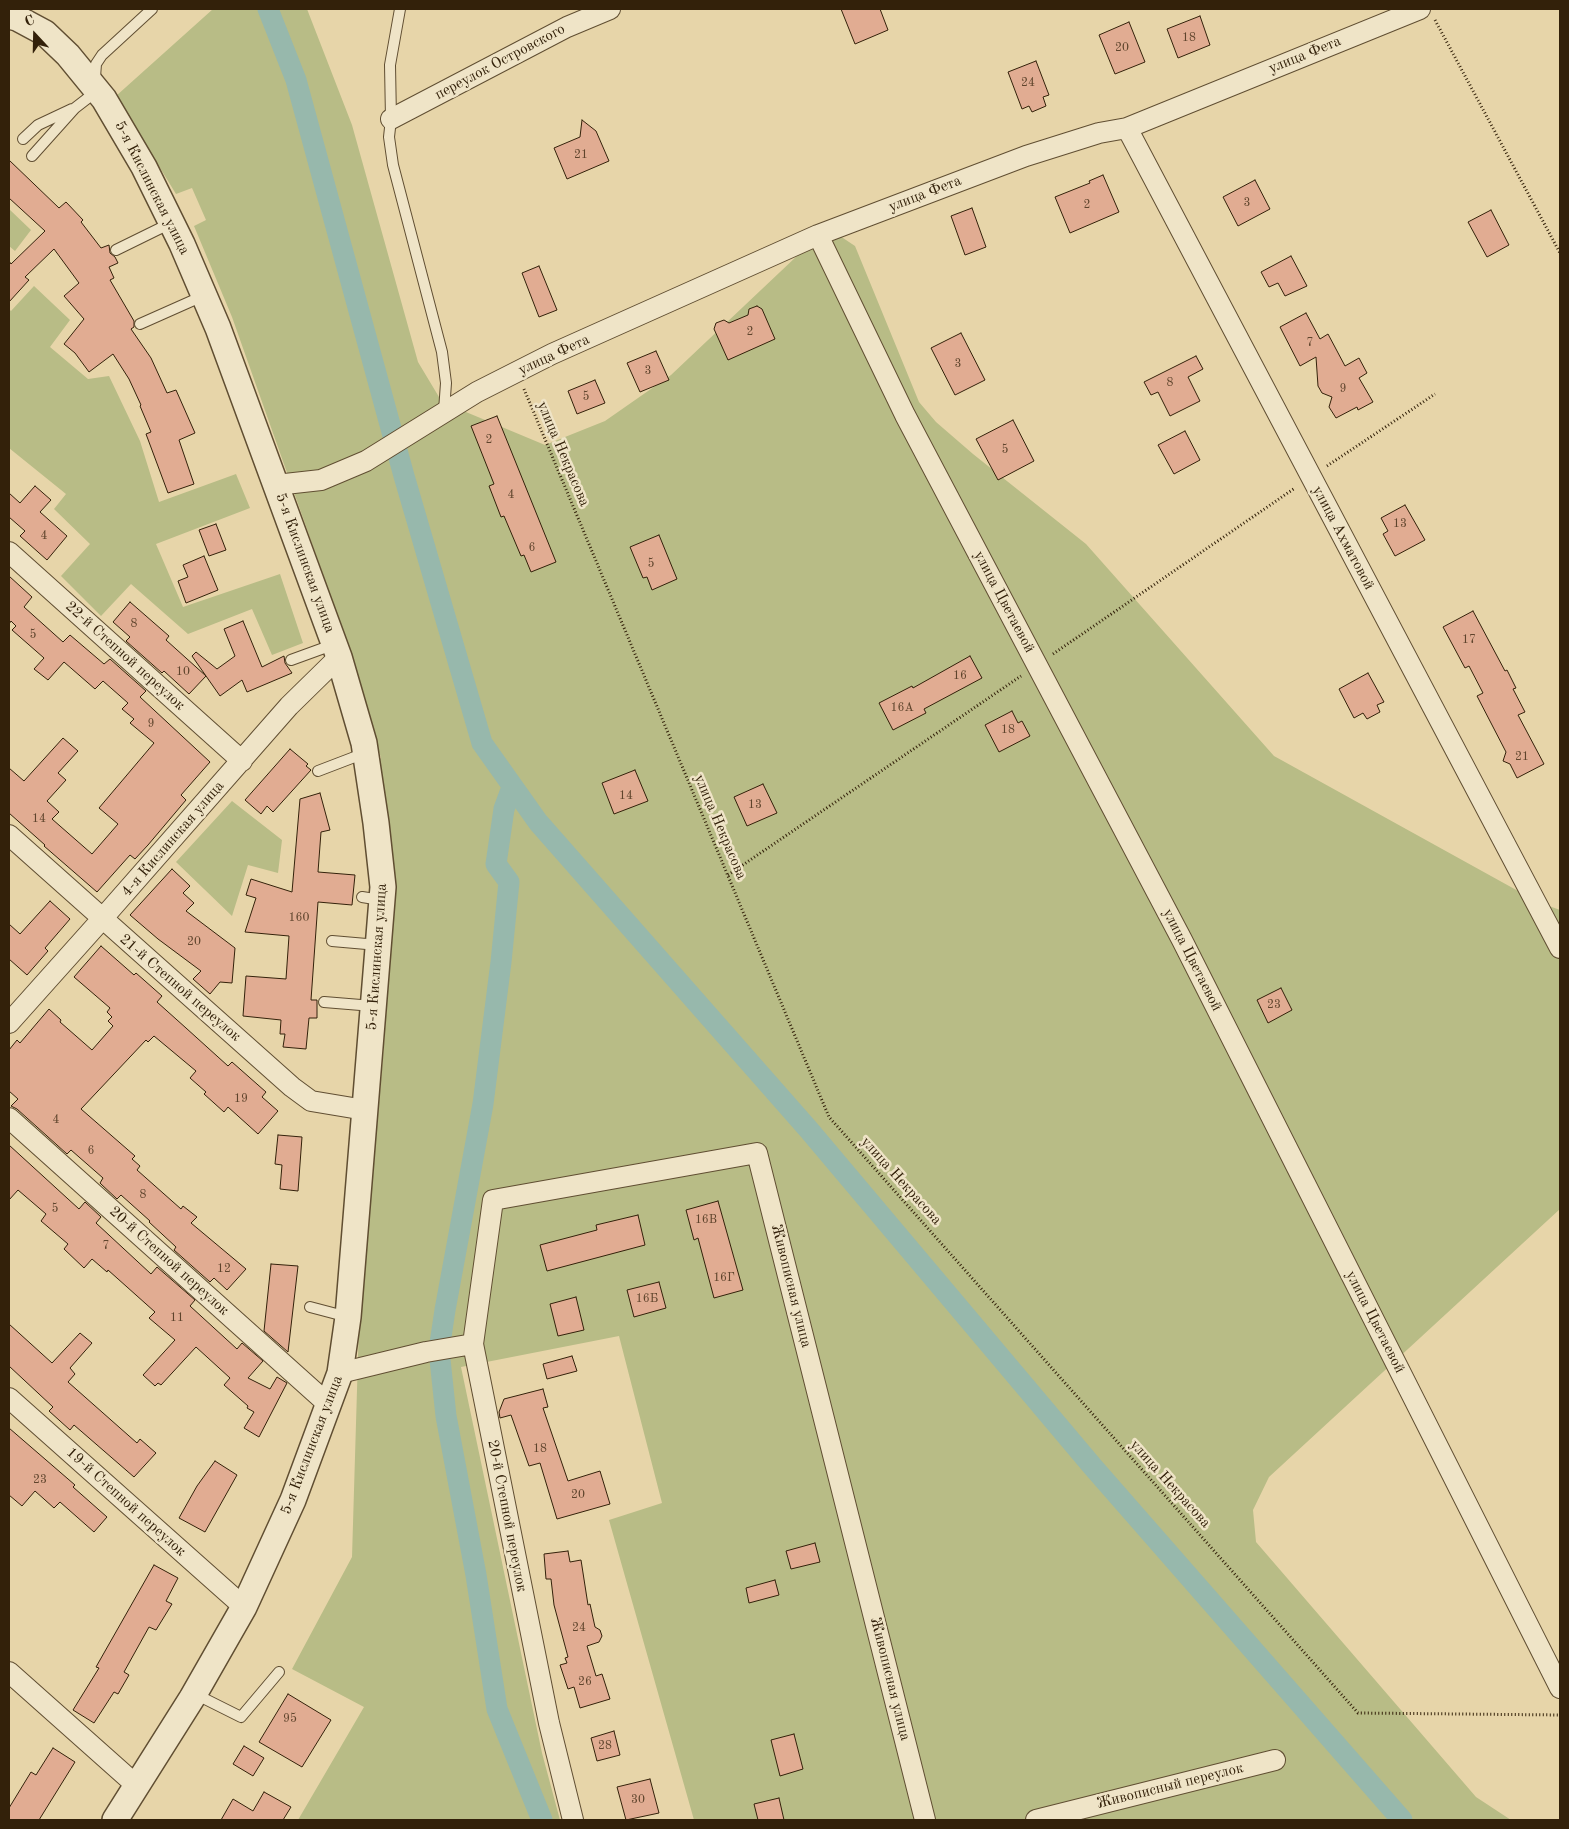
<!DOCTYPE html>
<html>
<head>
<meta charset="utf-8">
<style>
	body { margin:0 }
	#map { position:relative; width:1569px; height:1829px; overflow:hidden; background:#e7d5a9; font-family:"Old Standard TT",serif }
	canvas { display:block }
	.frame { position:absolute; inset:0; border:10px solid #33210a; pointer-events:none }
	.north { position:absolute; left:10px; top:10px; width:50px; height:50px; -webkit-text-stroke:4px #efe4c7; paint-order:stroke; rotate:339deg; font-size:14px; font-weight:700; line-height:20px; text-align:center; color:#33210a }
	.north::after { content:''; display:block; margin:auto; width:18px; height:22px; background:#33210a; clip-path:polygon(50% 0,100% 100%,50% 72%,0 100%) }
</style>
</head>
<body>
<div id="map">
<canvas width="1569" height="1829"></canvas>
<div class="frame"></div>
<div class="north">С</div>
</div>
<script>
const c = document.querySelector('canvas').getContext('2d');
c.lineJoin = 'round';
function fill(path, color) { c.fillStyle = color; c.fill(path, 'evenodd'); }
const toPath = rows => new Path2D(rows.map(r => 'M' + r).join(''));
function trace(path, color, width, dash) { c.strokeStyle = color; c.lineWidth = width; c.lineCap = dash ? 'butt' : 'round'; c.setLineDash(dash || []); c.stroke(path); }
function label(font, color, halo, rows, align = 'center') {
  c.font = font + ' "Old Standard TT",serif'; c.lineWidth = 5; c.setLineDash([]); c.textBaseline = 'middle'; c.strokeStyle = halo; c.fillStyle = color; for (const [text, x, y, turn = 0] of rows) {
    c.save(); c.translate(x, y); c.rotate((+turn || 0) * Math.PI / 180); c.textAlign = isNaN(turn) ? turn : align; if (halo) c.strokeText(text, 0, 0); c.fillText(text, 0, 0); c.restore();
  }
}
fill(toPath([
	[213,9,307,9,352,125,418,362,442,402,545,445,605,421,671,375,816,238,834,232,855,246,919,402,936,422,973,454,1086,544,1274,756,1538,902,1560,910,1560,1209,1269,1477,1253,1510,1256,1542,1476,1797,1511,1820,694,1820,609,1520,662,1503,619,1336,461,1367,542,1753,560,1820,298,1820,364,1707,292,1669,352,1557,359,1323,383,1058,395,887,374,763,381,758,338,617,232,317,194,226,206,220,192,188,176,194,116,96],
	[9,209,31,230,15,251,9,246],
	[34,286,70,320,50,347,88,379,109,376,140,441,159,502,236,474,250,508,156,544,183,607,280,574,303,643,272,655,252,609,188,634,131,584,101,616,61,576,90,544,54,509,66,494,9,448,9,309,11,311],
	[232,801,282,840,278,873,248,865,232,916,176,862]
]), '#b8bc86');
trace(toPath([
	[268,9,296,80,404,476,482,743,538,822,809,1130,1093,1467,1402,1820],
	[514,789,511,790,504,809,496,864,509,882,501,962,483,1104,445,1310,439,1350,446,1416,476,1575,497,1709,542,1820]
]), '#97b8ac', 21);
const building = toPath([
	[841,9,880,9,888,30,855,44,841,9],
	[1200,16,1210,45,1178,58,1167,29,1200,16],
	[1129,22,1145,62,1115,74,1099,35,1129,22],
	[1036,61,1049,95,1043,97,1046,106,1032,112,1029,106,1022,109,1008,72,1036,61],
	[582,120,596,131,609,161,567,179,554,148,580,137,582,120],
	[9,160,59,208,66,202,83,220,81,222,101,248,109,245,110,253,115,257,118,263,109,267,114,278,110,280,134,321,134,327,131,329,151,358,167,393,176,390,195,433,179,440,194,484,168,493,146,434,151,432,140,406,141,405,129,379,113,354,89,372,75,353,64,344,84,319,64,296,79,283,54,249,25,277,29,280,9,302,9,261,11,264,45,231,9,198,9,160],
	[1103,175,1119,212,1070,233,1055,197,1090,183,1089,181,1103,175],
	[1255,180,1270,209,1238,226,1223,197,1255,180],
	[972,208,986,247,965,255,951,216,972,208],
	[1491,210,1509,245,1487,257,1468,222,1491,210],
	[1291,256,1307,286,1285,296,1278,283,1269,287,1261,272,1291,256],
	[539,266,557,310,539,317,522,273,539,266],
	[757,306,762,309,775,339,728,360,714,329,716,323,724,320,729,323,748,315,749,309,757,306],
	[1306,313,1320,339,1328,334,1345,366,1359,358,1367,373,1359,378,1373,402,1358,410,1357,407,1336,418,1329,407,1332,397,1322,393,1318,386,1316,357,1300,366,1280,327,1306,313],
	[961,333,985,380,955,395,931,348,961,333],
	[656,351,669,380,640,392,627,363,656,351],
	[1196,356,1203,369,1188,377,1200,401,1170,416,1158,392,1151,395,1144,382,1196,356],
	[595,380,605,403,577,414,568,391,595,380],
	[497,416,556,562,531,572,524,555,521,556,504,516,501,517,489,486,494,484,471,426,497,416],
	[1013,420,1034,461,998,480,976,439,1013,420],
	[1185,431,1200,460,1174,474,1158,445,1185,431],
	[35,486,51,500,40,512,67,536,47,560,20,536,25,531,9,517,9,493,20,503,35,486],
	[1405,505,1425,540,1395,556,1383,534,1388,531,1381,518,1405,505],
	[216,524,226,550,209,556,199,530,216,524],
	[659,535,677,579,652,590,647,577,643,578,630,547,659,535],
	[204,556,218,590,186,603,178,581,188,577,183,565,204,556],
	[9,576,32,597,24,607,63,642,70,635,104,664,110,659,146,691,140,697,210,762,181,795,186,800,148,845,135,859,130,855,97,892,44,846,45,845,9,813,9,768,24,781,63,738,78,751,58,773,66,780,47,801,59,812,52,819,92,854,118,824,99,808,154,743,130,723,134,719,122,709,128,703,103,681,95,689,64,662,48,680,34,669,44,658,12,630,16,626,11,621,9,624,9,576],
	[130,602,169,636,166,640,206,676,189,694,164,671,162,673,126,641,130,637,113,622,130,602],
	[1473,611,1505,671,1507,670,1516,688,1513,689,1525,712,1518,715,1544,764,1517,778,1510,764,1503,761,1506,752,1477,696,1483,693,1469,666,1465,668,1443,627,1473,611],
	[243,621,262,667,284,656,285,663,292,673,247,692,242,680,220,696,192,656,196,652,217,669,235,656,224,629,243,621],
	[970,656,982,678,924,709,926,713,893,730,879,703,912,686,913,688,970,656],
	[1368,673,1384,702,1377,705,1380,712,1367,719,1363,713,1354,718,1339,689,1368,673],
	[1012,711,1018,723,1022,721,1030,736,999,752,985,725,1012,711],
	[290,749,308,764,306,766,311,770,273,812,267,806,261,814,245,800,290,749],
	[635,770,648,801,614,814,602,783,635,770],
	[763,784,777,813,747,826,734,797,763,784],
	[320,793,330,830,321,832,318,872,355,875,352,905,318,902,311,1000,317,1000,317,1018,309,1018,306,1049,283,1047,285,1034,280,1034,281,1020,243,1016,246,976,286,979,289,936,245,932,256,898,246,895,251,879,292,892,300,799,320,793],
	[172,869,190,886,183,893,194,903,186,911,235,948,232,983,220,982,210,994,193,979,201,971,158,939,130,915,172,869],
	[50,901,70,919,45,948,48,951,27,975,9,959,9,924,20,934,50,901],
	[101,946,134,975,136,973,162,996,157,1002,186,1028,228,1066,232,1062,266,1092,262,1097,278,1111,258,1134,228,1107,224,1112,204,1094,206,1092,190,1078,196,1071,154,1036,148,1042,146,1040,81,1109,135,1156,132,1159,140,1166,137,1170,181,1209,183,1206,197,1217,191,1223,246,1269,227,1290,214,1278,210,1282,174,1250,176,1247,149,1222,150,1221,121,1195,117,1199,101,1184,100,1183,103,1178,71,1150,67,1154,17,1109,11,1106,18,1099,9,1091,9,1050,17,1040,20,1043,49,1009,61,1020,60,1022,92,1050,113,1026,108,1021,112,1017,107,1012,110,1008,74,977,101,946],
	[1281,988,1292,1010,1268,1023,1257,1000,1281,988],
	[278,1135,302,1137,298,1191,280,1189,282,1165,275,1164,278,1135],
	[9,1145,79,1209,85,1202,101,1217,96,1223,151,1274,157,1267,195,1300,190,1306,237,1349,242,1343,263,1361,248,1378,270,1389,277,1377,287,1383,259,1437,244,1428,254,1412,247,1408,248,1406,224,1385,230,1378,196,1347,161,1385,158,1383,155,1386,143,1375,175,1340,149,1318,155,1312,108,1270,107,1272,92,1259,84,1268,64,1249,68,1244,41,1221,46,1214,18,1190,9,1200,9,1145],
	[718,1201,743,1290,714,1298,698,1238,694,1240,686,1210,718,1201],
	[638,1215,645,1245,547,1271,540,1245,597,1230,596,1225,638,1215],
	[271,1264,298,1266,288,1352,264,1331,271,1264],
	[659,1282,666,1308,634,1317,627,1290,659,1282],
	[576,1297,584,1330,558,1336,550,1304,576,1297],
	[9,1324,52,1363,80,1333,92,1343,70,1368,75,1374,68,1382,137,1443,140,1439,156,1453,134,1477,74,1425,70,1430,49,1411,53,1407,9,1366,9,1324],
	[572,1356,577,1371,547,1379,543,1364,572,1356],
	[543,1389,548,1407,543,1408,568,1481,600,1471,610,1504,557,1519,540,1463,529,1466,511,1415,500,1418,499,1412,504,1399,543,1389],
	[9,1428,75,1485,73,1487,107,1517,94,1532,60,1502,54,1508,35,1491,22,1506,9,1495,9,1428],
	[215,1461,237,1475,205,1532,179,1518,197,1486,215,1461],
	[815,1543,820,1562,791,1569,786,1551,815,1543],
	[568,1551,570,1562,581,1560,588,1605,590,1604,595,1627,600,1630,602,1636,599,1642,587,1646,596,1676,602,1674,610,1699,580,1708,574,1687,568,1689,560,1665,567,1663,565,1658,568,1657,554,1605,551,1579,546,1579,544,1554,568,1551],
	[154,1565,178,1578,166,1601,172,1604,156,1630,149,1627,124,1672,129,1675,118,1694,114,1692,94,1723,73,1710,99,1668,96,1667,154,1565],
	[775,1580,779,1595,749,1603,746,1588,775,1580],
	[288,1694,331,1720,302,1767,259,1742,288,1694],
	[614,1731,620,1755,597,1761,591,1738,614,1731],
	[794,1734,803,1769,780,1776,771,1740,794,1734],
	[244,1746,264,1758,253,1776,233,1764,244,1746],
	[53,1748,75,1762,39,1820,9,1820,9,1808,31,1772,36,1775,53,1748],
	[650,1779,659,1813,626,1820,617,1787,650,1779],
	[264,1792,291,1807,283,1820,221,1820,233,1799,253,1811,264,1792],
	[779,1798,784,1820,758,1820,754,1804,779,1798]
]);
fill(building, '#e1ac92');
trace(building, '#33210a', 1);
const service = toPath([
	[400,9,390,65,391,119,389,137,393,165,442,352,446,383,444,411],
	[97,81,95,77,96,64,102,55,152,9],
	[23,139,38,125,72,109],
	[32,156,75,108,97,91],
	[116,250,171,223],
	[140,324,203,296],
	[291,660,335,644],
	[318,771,365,753],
	[362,897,381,900],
	[332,941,378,945],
	[324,1002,373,1006],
	[310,1307,348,1317],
	[195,1694,241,1717,279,1672]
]);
const minor = toPath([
	[391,119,567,27,610,9],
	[1127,128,1560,948],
	[818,235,905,415,1182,940,1560,1688],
	[276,485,321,480,366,461,477,392,552,354,818,235,1026,156,1099,133,1127,128,1420,9],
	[9,552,242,761],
	[9,835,292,1087,311,1101,365,1110],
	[9,1023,102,919,289,706,339,657],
	[9,1118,329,1405],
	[473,1344,493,1200,757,1153,925,1820],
	[340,1373,426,1352,473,1344,549,1723,573,1820],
	[9,1398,244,1607],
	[9,1672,136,1785],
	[1036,1820,1275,1760]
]);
const tertiary = toPath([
	[9,16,17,18,45,33,68,55,104,99,144,167,182,244,218,328,339,657,364,743,376,823,383,887,348,1317,340,1373,293,1500,244,1607,192,1698,115,1820]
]);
trace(service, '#604e32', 12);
trace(minor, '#604e32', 22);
trace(tertiary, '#604e32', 28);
trace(toPath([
	[1435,20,1560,253],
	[524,389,829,1117,1358,1713,1560,1715],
	[1327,466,1435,394],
	[1053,654,1295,488],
	[728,875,1021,676]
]), '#33210a', 3, [1, 2.5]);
trace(service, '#efe4c7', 10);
trace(minor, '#efe4c7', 20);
trace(tertiary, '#efe4c7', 25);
label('12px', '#5e442c', null, [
	["18",1189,38],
	["20",1122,48],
	["24",1028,83],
	["21",581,155],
	["3",1247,203],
	["2",1087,205],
	["2",750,332],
	["7",1310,343],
	["3",958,364],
	["3",648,371],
	["8",1170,383],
	["9",1343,389],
	["5",586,397],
	["2",489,440],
	["5",1005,450],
	["4",511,495],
	["13",1400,524],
	["4",44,536],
	["6",532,548],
	["5",651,564],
	["8",134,624],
	["5",33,635],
	["17",1469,640],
	["10",183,672],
	["16",960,676],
	["16А",902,708],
	["9",151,724],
	["18",1008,730],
	["21",1522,757],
	["14",626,796],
	["13",755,805],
	["14",39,819],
	["160",299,918],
	["20",194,942],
	["23",1274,1005],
	["19",241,1099],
	["4",56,1120],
	["6",91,1151],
	["8",143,1195],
	["5",55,1209],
	["16В",706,1220],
	["7",106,1246],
	["12",224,1269],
	["16Г",724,1278],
	["16Б",647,1299],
	["11",177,1318],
	["18",540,1449],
	["23",40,1480],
	["20",578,1495],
	["24",579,1628],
	["26",585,1682],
	["95",290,1719],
	["28",605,1746],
	["30",638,1800]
]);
label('15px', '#33210a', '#efe4c7', [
	["улица Фета",1305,55,-22],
	["переулок Островского",500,62,-28],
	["5-я Кислинская улица",152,188,63],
	["улица Фета",925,194,-21],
	["улица Фета",554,355,-25],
	["улица Некрасова",563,454,67],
	["улица Ахматовой",1343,538,62],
	["5-я Кислинская улица",305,563,70],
	["улица Цветаевой",1004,602,62],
	["22-й Степной переулок",125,656,42],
	["улица Некрасова",720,827,67],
	["4-я Кислинская улица",173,839,-49],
	["5-я Кислинская улица",377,957,-86],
	["улица Цветаевой",1192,960,63],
	["21-й Степной переулок",180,988,41],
	["улица Некрасова",901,1181,48],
	["20-й Степной переулок",169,1261,42],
	["Живописная улица",791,1286,76],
	["улица Цветаевой",1375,1322,63],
	["5-я Кислинская улица",312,1445,-69],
	["улица Некрасова",1170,1484,48],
	["19-й Степной переулок",126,1502,42],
	["20-й Степной переулок",507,1516,79],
	["Живописная улица",890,1679,76],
	["Живописный переулок",1170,1786,-14]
]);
</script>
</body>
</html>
